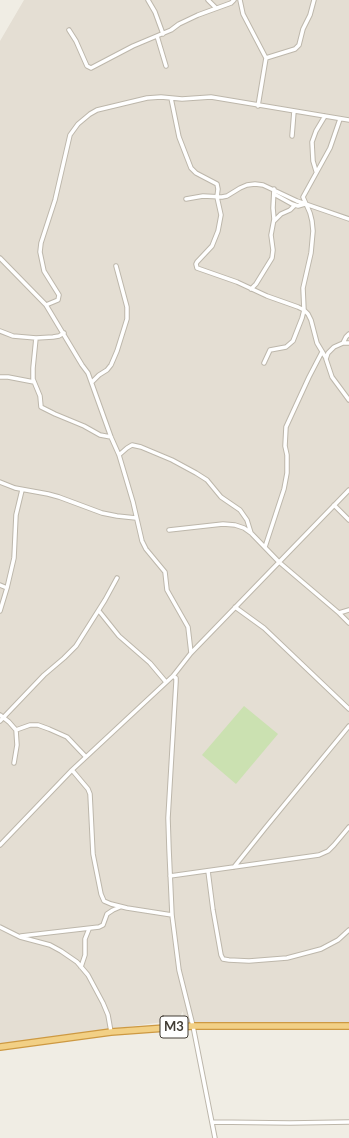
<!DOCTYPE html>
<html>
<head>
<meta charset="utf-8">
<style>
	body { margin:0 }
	canvas { display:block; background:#f0ede4 }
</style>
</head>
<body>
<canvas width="349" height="1138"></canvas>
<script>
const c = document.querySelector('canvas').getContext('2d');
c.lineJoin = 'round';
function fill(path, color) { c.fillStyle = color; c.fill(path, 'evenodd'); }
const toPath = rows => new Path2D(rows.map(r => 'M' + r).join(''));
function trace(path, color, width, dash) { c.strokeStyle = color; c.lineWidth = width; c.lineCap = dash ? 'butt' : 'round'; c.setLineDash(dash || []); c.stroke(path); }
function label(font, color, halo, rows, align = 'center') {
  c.font = font + ' Lato,sans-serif'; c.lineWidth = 3; c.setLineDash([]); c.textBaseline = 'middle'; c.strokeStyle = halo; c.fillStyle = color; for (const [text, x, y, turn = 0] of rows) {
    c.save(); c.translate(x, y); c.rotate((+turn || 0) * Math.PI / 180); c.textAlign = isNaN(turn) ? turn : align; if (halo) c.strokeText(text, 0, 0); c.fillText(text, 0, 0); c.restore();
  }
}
fill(toPath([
	[24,0,349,0,349,1027,184,1022,183,1011,178,1020,0,1044,0,41]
]), '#e4ded3');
fill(toPath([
	[244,706,278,734,236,784,202,755]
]), '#cbe1b1');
const minor = toPath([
	[148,0,155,12,163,34],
	[208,0,216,8],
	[240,0,243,14,266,58,258,106],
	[69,30,76,41,87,66,91,68,133,46,171,30,179,24,198,15,231,3,234,0],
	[157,36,166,66],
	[266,58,295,49,299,45,303,29,310,15,314,0],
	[171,98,179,137,191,168,196,173,217,184,218,189,217,197,221,215,218,231,212,246,197,262,196,264,197,268,237,282,267,296,298,307,304,310,308,314,311,320,317,343,326,358],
	[292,136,294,111],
	[316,171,313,161,312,142,316,131,325,116],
	[274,194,292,204,298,206,305,204],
	[186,199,203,196,222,197,227,196,240,188,247,185,255,184,263,185,297,201,349,219],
	[274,221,281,214,290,210,295,205],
	[0,258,46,305,82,365,88,373,111,437,119,455,133,502,142,541,146,549,165,572,167,590,188,627,191,653],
	[251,289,256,284,272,258,273,250,271,235,274,219,273,208,274,189],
	[46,305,58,300,59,295,44,271,40,252,41,243,55,200,70,135,78,124,90,114,97,110,147,98,161,97,182,99,211,97,349,120],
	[0,331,13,336,36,338,53,337,59,336,64,333],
	[36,338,33,368,33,379,40,396,41,407,55,414,84,426,100,435,111,437],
	[343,343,346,337,349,334],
	[349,343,343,343,334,347,328,353,326,359,332,377,349,400],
	[264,363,270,350,286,347,293,341,302,318,304,310,303,288,311,253,313,231,312,221,310,213,303,197,330,148,340,119],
	[0,377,8,377,34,382],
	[92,382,99,375,107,370,111,365,117,351,127,319,127,307,116,266],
	[119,455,127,448,132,445,141,447,172,460,196,473,207,480,221,497,240,510,247,520,251,533],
	[0,482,15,488,48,494,59,497,102,513,117,516,136,518],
	[334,505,349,520],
	[169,530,223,524,235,525,244,528,251,533,279,562,339,613,349,623],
	[265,547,284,489,287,473,287,455,285,446,286,427,309,377,322,352],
	[0,585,7,588],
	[235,607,264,628,349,709],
	[0,611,7,588,14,558,16,515,22,490],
	[99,611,119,636,150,663,166,682],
	[339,613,349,610],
	[173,676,176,678,176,682,168,818,169,849,172,915,179,970,193,1026,215,1138],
	[0,715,9,722,16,730,17,745,14,763],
	[0,721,44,675,64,658,76,646,105,600,117,578],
	[16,730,30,725,38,725,49,729,67,737,86,757],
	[72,770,88,789,90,794,93,854,101,894,104,901,111,904,127,908,172,915],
	[0,845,72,770,173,676,191,653,349,490],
	[234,867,266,827,349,726],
	[208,871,213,910,221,955,223,959,229,960,249,961,287,958,321,949,338,940,349,930],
	[170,876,319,855,328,851,334,845,349,827],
	[0,927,20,937,50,945,61,951,77,962,88,975,103,1003,108,1015,111,1032],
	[21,936,99,927,103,925,107,914,113,910,120,907],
	[81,967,85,955,85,939,89,929],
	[212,1122,290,1123,349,1122]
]);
const trunk = toPath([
	[0,1047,111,1032,193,1026,349,1026]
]);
trace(minor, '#bdb7ab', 5.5);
trace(trunk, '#cd9942', 8);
trace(minor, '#fff', 3.5);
trace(trunk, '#f2d085', 5.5);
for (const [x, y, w] of [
	[174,1027,28]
]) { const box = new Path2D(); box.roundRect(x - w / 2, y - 11, w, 22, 3); c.fillStyle = '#fff'; c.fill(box); trace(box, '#423d35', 1); }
label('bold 13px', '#423d35', null, [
	["M3",174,1027]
]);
</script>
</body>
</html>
